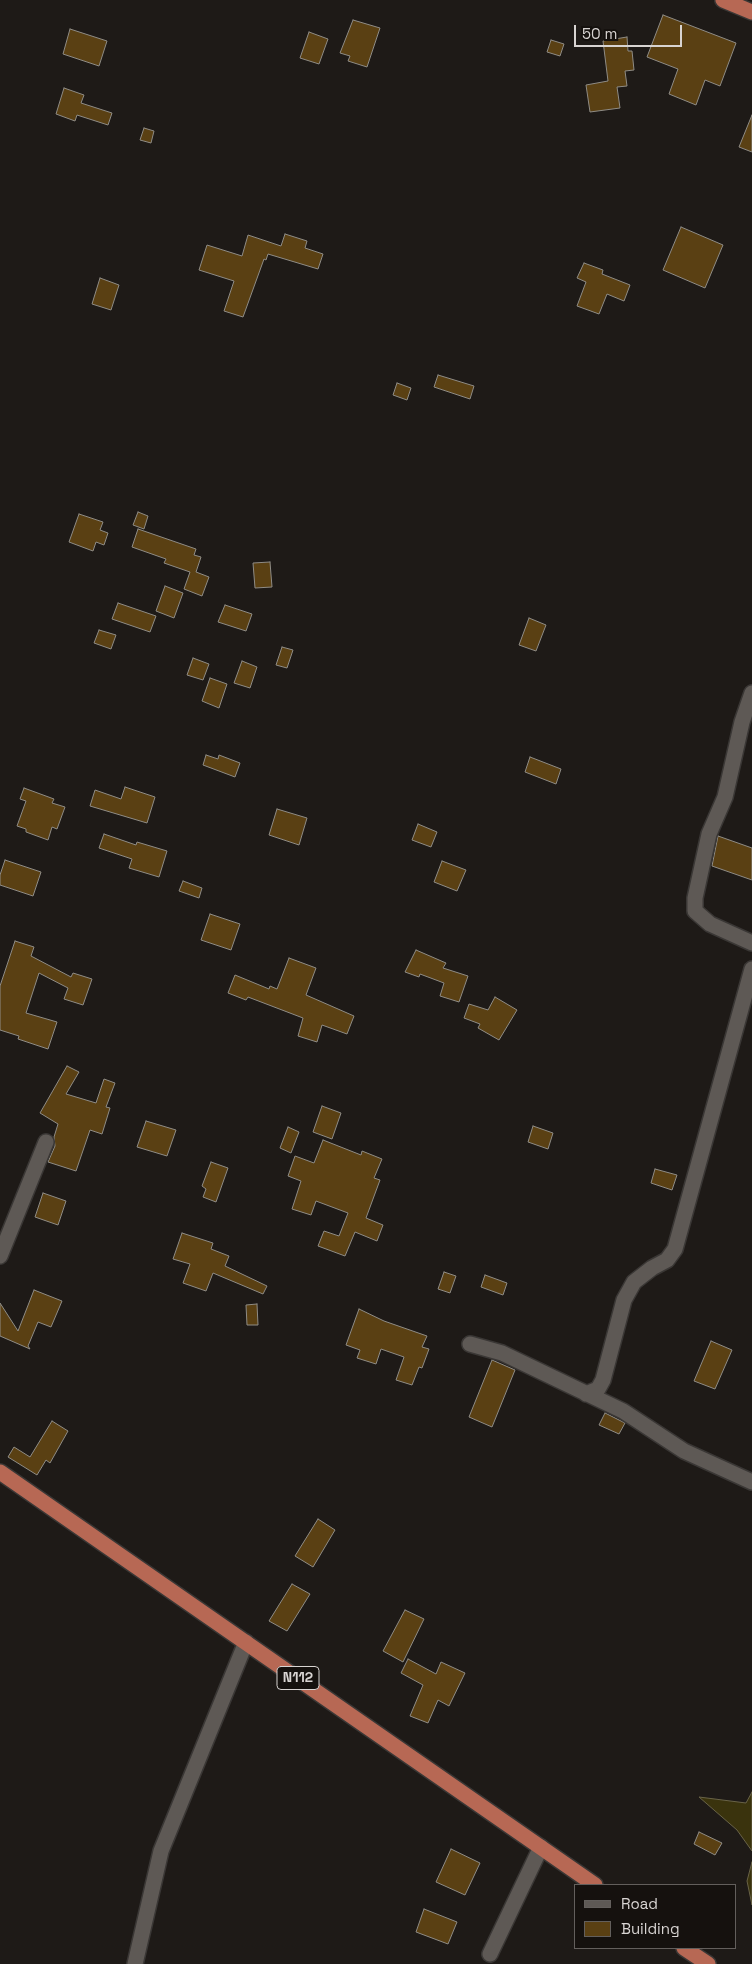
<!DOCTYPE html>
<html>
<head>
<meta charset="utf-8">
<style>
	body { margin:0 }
	#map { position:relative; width:752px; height:1964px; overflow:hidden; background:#1e1a17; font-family:"Space Grotesk",sans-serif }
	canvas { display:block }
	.legend { position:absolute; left:574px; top:1884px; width:162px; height:65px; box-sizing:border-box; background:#15110e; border:1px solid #635f5c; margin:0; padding:6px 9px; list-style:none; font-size:15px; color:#d8d4d2 }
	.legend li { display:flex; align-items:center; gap:10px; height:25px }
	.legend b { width:25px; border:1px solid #635f5c }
	.scale { position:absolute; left:574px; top:25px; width:108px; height:22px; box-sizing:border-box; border:2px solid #d8d4d2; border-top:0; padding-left:6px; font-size:15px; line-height:18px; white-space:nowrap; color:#d8d4d2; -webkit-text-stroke:4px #15110e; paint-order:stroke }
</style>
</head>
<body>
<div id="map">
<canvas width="752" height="1964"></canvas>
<ul class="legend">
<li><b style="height:6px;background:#5e5955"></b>Road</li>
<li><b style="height:14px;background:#5a4013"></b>Building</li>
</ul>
<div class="scale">50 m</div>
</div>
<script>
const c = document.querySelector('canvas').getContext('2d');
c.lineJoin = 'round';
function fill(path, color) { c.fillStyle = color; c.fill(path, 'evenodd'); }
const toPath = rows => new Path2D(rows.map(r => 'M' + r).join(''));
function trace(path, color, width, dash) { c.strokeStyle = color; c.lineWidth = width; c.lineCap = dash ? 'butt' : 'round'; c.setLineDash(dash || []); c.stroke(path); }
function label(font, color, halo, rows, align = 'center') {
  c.font = font + ' "Space Grotesk",sans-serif'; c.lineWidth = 4; c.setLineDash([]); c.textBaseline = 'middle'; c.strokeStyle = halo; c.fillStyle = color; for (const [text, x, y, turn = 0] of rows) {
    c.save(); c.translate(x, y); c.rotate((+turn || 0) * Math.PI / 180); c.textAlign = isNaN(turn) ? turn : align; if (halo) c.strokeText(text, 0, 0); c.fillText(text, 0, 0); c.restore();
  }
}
const water = toPath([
	[752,1792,752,1851,737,1830,699,1797,746,1803,752,1792],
	[752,1862,752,1905,747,1881,752,1862]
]);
fill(water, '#3a330d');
trace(water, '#696348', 1);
const building = toPath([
	[663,15,736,43,720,86,705,80,696,105,669,94,678,69,647,57,663,15],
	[353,20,380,28,367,67,348,61,350,56,340,53,353,20],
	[70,29,107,41,99,66,63,54,70,29],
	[309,32,328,39,319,64,300,58,309,32],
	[627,37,628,51,632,51,634,70,625,71,627,86,617,87,620,108,590,112,586,85,608,81,603,41,627,37],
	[551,40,564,44,560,56,547,52,551,40],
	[64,88,84,95,81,103,112,113,108,125,77,115,75,121,56,114,64,88],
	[752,115,752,152,739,147,752,115],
	[144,128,154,131,151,143,140,140,144,128],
	[681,227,723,245,705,288,663,270,681,227],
	[285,234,307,241,305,248,323,254,318,269,268,254,266,260,264,259,243,317,224,311,234,281,199,270,207,245,242,256,248,235,281,246,285,234],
	[584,263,603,270,602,274,630,285,624,301,607,294,599,314,577,306,586,282,577,278,584,263],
	[100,278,119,285,111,310,92,304,100,278],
	[438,375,474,386,470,399,434,387,438,375],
	[397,383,411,388,407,400,393,395,397,383],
	[138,512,148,516,144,529,133,525,138,512],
	[79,514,103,522,100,530,108,533,104,545,96,542,93,551,69,542,79,514],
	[138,529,196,549,194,555,201,557,196,572,209,577,202,596,184,589,190,572,164,563,166,559,132,547,138,529],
	[270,562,272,587,255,588,253,563,270,562],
	[165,586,183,593,174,618,156,611,165,586],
	[118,603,156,616,150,632,112,619,118,603],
	[225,605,252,614,246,631,218,622,225,605],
	[529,618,546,625,536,651,519,645,529,618],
	[99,630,116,635,111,649,94,643,99,630],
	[282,647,293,650,287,668,276,665,282,647],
	[193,658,209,664,203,680,187,675,193,658],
	[242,661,257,667,250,688,234,683,242,661],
	[210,678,227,684,219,708,202,701,210,678],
	[206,755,218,759,219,755,240,763,235,777,203,765,206,755],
	[530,757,561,769,556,784,525,772,530,757],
	[125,787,155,797,147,823,90,806,95,790,121,799,125,787],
	[24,788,54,799,52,803,65,807,57,829,52,827,48,840,26,832,26,829,17,826,26,801,20,799,24,788],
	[277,809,307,818,299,845,269,835,277,809],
	[418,824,437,832,431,847,412,840,418,824],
	[104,834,136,845,137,842,167,851,159,877,129,868,132,859,99,848,104,834],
	[718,836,752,848,752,880,712,866,718,836],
	[5,860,41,872,33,896,0,885,0,875,5,860],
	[442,861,466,870,457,891,434,882,442,861],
	[183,881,202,888,199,898,179,891,183,881],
	[210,914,240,924,231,950,201,940,210,914],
	[15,941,34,947,31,956,71,977,73,973,92,979,83,1005,64,999,68,988,39,973,26,1013,57,1022,48,1049,18,1039,19,1036,0,1030,0,986,15,941],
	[416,950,446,963,443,968,468,976,459,1002,440,996,444,983,420,974,419,977,405,972,416,950],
	[289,958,316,968,306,995,354,1016,347,1034,322,1025,317,1042,298,1036,303,1018,248,997,246,1000,228,993,235,975,269,989,270,986,277,989,289,958],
	[495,997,517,1010,499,1040,478,1028,480,1024,464,1018,469,1004,488,1010,495,997],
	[67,1066,79,1072,66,1094,96,1103,104,1079,115,1083,106,1107,110,1108,102,1134,90,1130,76,1171,48,1162,55,1146,54,1137,58,1124,40,1113,67,1066],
	[322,1106,341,1113,332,1139,313,1132,322,1106],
	[146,1121,176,1130,167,1156,137,1147,146,1121],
	[533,1126,553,1133,548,1149,528,1142,533,1126],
	[288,1127,299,1132,291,1153,280,1148,288,1127],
	[323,1140,361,1155,362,1151,382,1159,374,1178,380,1180,366,1218,383,1225,377,1241,355,1232,345,1256,318,1246,324,1231,339,1236,348,1213,316,1201,311,1215,292,1209,301,1181,288,1176,295,1156,314,1163,323,1140],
	[211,1162,228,1168,216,1202,203,1197,206,1189,202,1186,211,1162],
	[655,1169,677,1175,672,1190,651,1183,655,1169],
	[43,1193,66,1201,58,1225,35,1217,43,1193],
	[182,1233,213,1243,211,1249,229,1256,225,1266,267,1286,263,1294,213,1273,206,1291,183,1283,190,1264,173,1259,182,1233],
	[444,1272,456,1276,450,1293,438,1289,444,1272],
	[485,1275,507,1283,503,1295,481,1287,485,1275],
	[34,1290,62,1301,51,1327,38,1322,28,1346,30,1349,0,1336,0,1303,18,1331,34,1290],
	[257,1304,258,1325,247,1325,246,1305,257,1304],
	[359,1309,384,1321,427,1336,422,1347,429,1349,422,1368,419,1367,412,1385,396,1380,404,1357,381,1349,376,1364,357,1358,360,1350,346,1345,359,1309],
	[711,1341,732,1350,715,1389,694,1381,711,1341],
	[492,1360,515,1370,492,1427,469,1417,492,1360],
	[605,1413,625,1423,619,1434,599,1425,605,1413],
	[52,1421,68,1431,50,1463,46,1460,37,1475,8,1457,14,1447,30,1457,52,1421],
	[318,1519,335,1530,313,1567,295,1556,318,1519],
	[292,1584,310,1594,287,1631,269,1621,292,1584],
	[405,1610,424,1619,403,1662,383,1651,405,1610],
	[408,1659,436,1674,441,1662,465,1673,449,1706,438,1700,428,1723,410,1716,423,1685,401,1673,408,1659],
	[699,1832,722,1843,715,1855,694,1844,699,1832],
	[451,1849,480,1863,465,1895,436,1882,451,1849],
	[424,1909,457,1922,448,1944,416,1932,424,1909]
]);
fill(building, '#5a4013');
trace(building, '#8f8c86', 1);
const minor = toPath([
	[752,693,742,722,725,797,709,834,695,898,695,911,710,924,752,943],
	[0,1256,46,1142],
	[470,1344,502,1353,623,1411,684,1451,752,1482],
	[586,1394,598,1389,603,1380,624,1300,634,1282,652,1268,667,1260,675,1249,752,969],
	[490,1954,541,1847],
	[135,1964,161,1851,246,1642]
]);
const trunk = toPath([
	[723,0,752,12],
	[0,1472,595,1885],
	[684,1948,708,1964]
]);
trace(minor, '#3a3735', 18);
trace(trunk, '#3a3735', 18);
trace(minor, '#5e5955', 15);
trace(trunk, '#b76854', 15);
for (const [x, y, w] of [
	[298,1678,42]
]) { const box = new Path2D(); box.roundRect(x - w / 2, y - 11.5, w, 23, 4); c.fillStyle = '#15110e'; c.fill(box); trace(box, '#d8d4d2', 1); }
label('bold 14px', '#d8d4d2', null, [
	["N112",298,1678]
]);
</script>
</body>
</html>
